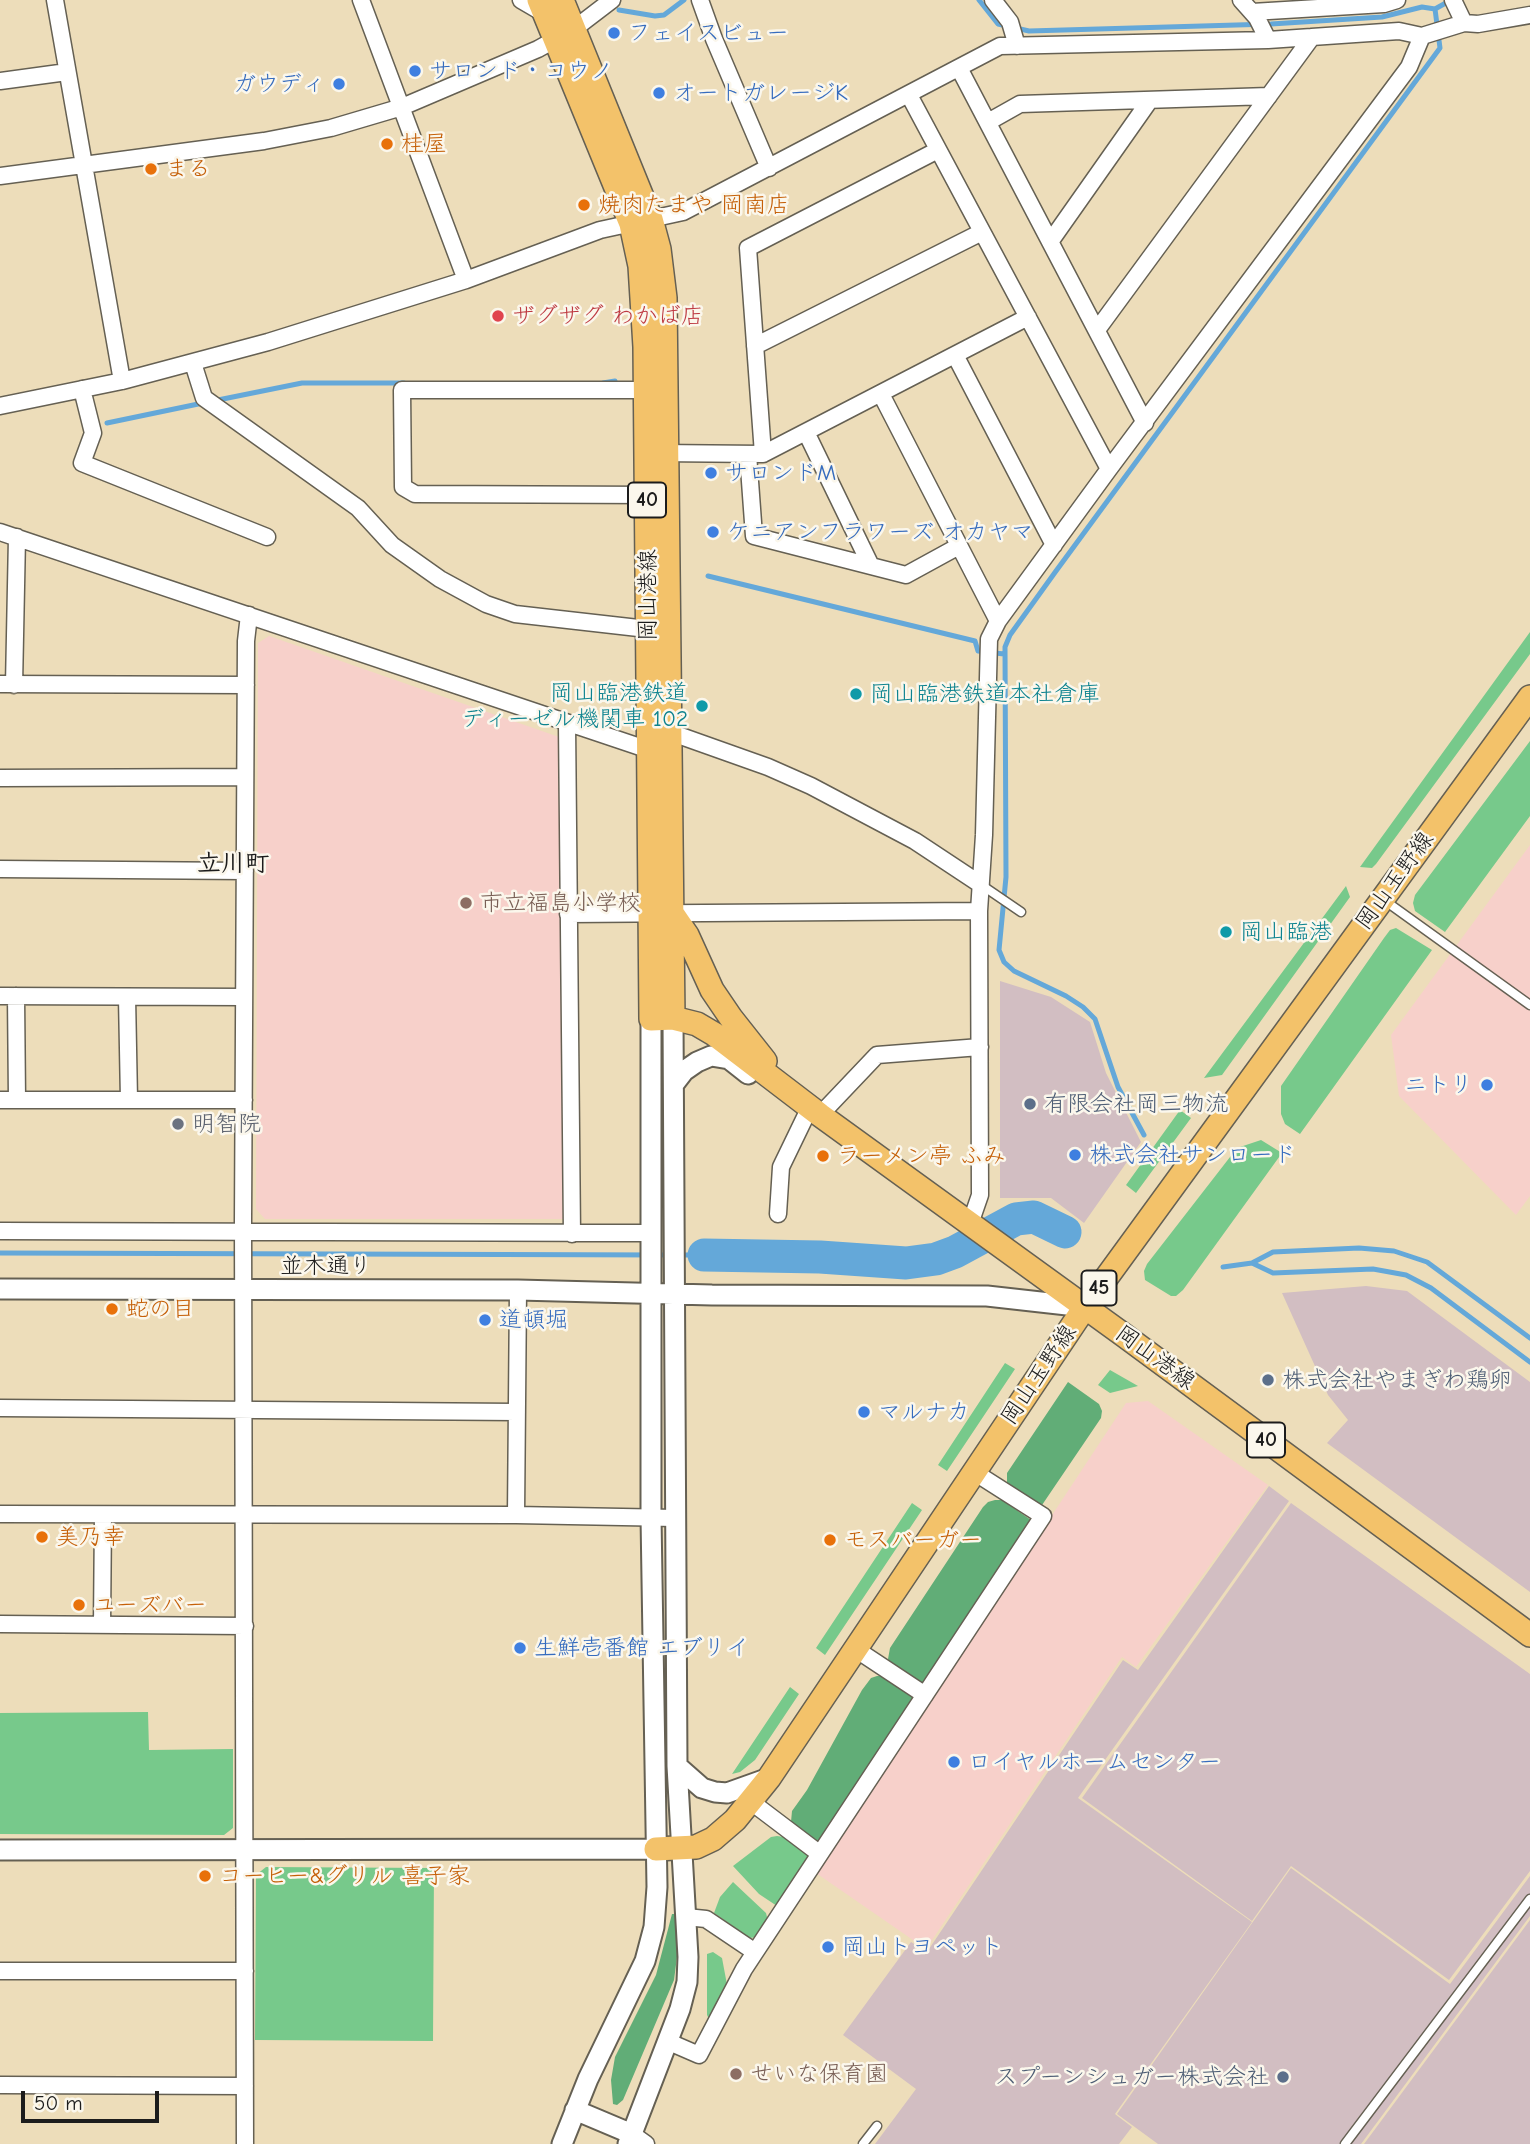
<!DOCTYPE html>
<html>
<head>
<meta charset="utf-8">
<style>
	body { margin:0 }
	#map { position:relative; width:1530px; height:2144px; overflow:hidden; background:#edddba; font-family:"Comic Neue",sans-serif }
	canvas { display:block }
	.scale { position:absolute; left:21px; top:2091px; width:138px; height:32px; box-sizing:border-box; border:4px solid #1c1c1c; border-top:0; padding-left:9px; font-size:21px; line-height:24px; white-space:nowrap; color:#1c1c1c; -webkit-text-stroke:5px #fbf7ec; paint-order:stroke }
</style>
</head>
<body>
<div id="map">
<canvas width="1530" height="2144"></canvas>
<div class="scale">50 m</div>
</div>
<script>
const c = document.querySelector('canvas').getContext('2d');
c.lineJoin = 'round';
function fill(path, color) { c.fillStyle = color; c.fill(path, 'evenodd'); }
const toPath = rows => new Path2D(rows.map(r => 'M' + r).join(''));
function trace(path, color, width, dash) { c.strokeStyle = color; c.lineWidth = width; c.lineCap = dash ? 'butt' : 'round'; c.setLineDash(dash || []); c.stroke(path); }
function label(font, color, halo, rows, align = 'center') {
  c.font = font + ' "Comic Neue","Klee One",sans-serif'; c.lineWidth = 5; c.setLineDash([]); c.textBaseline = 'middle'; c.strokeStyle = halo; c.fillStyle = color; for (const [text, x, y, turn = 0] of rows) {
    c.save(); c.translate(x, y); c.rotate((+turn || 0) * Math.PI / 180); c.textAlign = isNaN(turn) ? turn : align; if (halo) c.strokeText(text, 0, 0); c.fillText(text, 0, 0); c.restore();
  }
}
fill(toPath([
	[269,636,559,737,563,1219,265,1219,256,1209,258,643],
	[1530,845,1530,1196,1516,1215,1399,1096,1391,1035],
	[1148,1401,1268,1485,1136,1667,1122,1657,926,1949,816,1873,1126,1403]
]), '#f7d0ca');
fill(toPath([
	[1000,981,1051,997,1090,1022,1106,1073,1141,1142,1084,1223,1051,1198,1000,1198],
	[1366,1286,1407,1291,1530,1382,1530,1592,1327,1443,1348,1420,1328,1395,1282,1293],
	[1269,1486,1289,1501,1078,1798,1252,1922,1115,2114,1132,2127,1119,2144,875,2144,916,2089,843,2035,911,1942,927,1952,1123,1660,1138,1670],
	[1291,1503,1530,1674,1530,1871,1449,1980,1291,1866,1252,1921,1082,1798],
	[1291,1868,1450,1984,1530,1876,1530,1916,1361,2144,1158,2144,1117,2114],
	[1530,1920,1530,2144,1364,2144]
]), '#d2bec2');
fill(toPath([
	[1530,632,1530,654,1376,864,1372,868,1360,867],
	[1530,741,1530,816,1445,932,1415,911,1413,903,1415,895],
	[1346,886,1350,897,1222,1075,1204,1078],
	[1396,928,1432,950,1300,1134,1285,1124,1281,1114,1281,1086,1384,938,1390,930],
	[1180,1110,1191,1118,1136,1193,1126,1185],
	[1261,1140,1282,1153,1183,1290,1176,1296,1171,1296,1145,1280,1144,1271,1147,1264,1237,1148],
	[1005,1363,1015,1369,947,1471,938,1465],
	[1110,1370,1138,1386,1110,1393,1098,1385],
	[912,1503,922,1510,825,1655,816,1648],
	[790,1687,799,1694,755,1760,740,1772,732,1774],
	[148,1712,149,1750,233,1749,233,1828,224,1835,0,1834,0,1713],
	[777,1836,784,1837,812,1856,777,1906,759,1894,733,1866,771,1837],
	[266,1867,434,1868,433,2041,255,2040,256,1875],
	[733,1882,766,1913,768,1921,757,1937,750,1938,714,1913,720,1897],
	[713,1952,722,1958,728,1990,709,2019,707,2015,707,1954]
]), '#77c98b');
fill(toPath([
	[1068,1382,1099,1404,1102,1411,1101,1418,1040,1508,1009,1486,1007,1482,1007,1473],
	[995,1500,1002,1500,1031,1520,924,1686,890,1664,888,1659,890,1648,983,1507,988,1502],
	[877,1676,884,1676,917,1698,819,1845,791,1822,792,1811,807,1790,862,1690,871,1678],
	[672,1914,675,1914,676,1917,677,1957,674,1980,623,2100,617,2105,613,2104,611,2080,615,2057,656,1975]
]), '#61ad77');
trace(toPath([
	[979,0,998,24,1029,31,1271,24,1382,17,1422,7,1435,9,1451,0],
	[619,10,655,16,664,15,684,0],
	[603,383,615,381],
	[213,401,302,383,404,383],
	[107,423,203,403],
	[708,576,975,641,978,651,1004,654],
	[1144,1135,1118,1087,1095,1019,1083,1007,1066,996,1014,971,1004,962,999,950,1006,877,1005,647,1010,635,1056,571,1440,48,1435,9],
	[0,1253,669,1255],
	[679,1255,704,1255],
	[1252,1263,1273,1252,1359,1248,1394,1251,1427,1262,1530,1338],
	[1223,1267,1252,1263,1273,1273,1373,1269,1406,1275,1431,1288,1530,1362]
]), '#64a8d9', 5);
trace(toPath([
	[704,1255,820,1257,906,1263,936,1259,955,1252,1016,1219,1034,1217,1065,1232]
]), '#64a8d9', 33);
const service = toPath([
	[980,884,1021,912],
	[1384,900,1530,1005],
	[863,2144,877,2126],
	[1345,2144,1530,1899]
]);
const minor = toPath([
	[55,0,122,381],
	[361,0,466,280],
	[521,0,545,14],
	[700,0,714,39,769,168],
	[993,0,1010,22,1017,46],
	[1241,0,1257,18,1268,40],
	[1453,0,1464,23],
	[1252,12,1384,4,1397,0],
	[959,68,1145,423],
	[0,81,67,72],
	[909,95,1109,469],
	[988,122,1020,104,1269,96],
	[0,176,264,141,331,128,402,107,538,49,574,29,612,0],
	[1050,242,1150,100],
	[1097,330,1312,37],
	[755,346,982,232],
	[955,355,1054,545],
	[193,363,204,398,358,508,392,545,440,579,486,604,515,614,656,630],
	[82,389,93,433,82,463,267,537],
	[881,394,998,621],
	[0,406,122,381,268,342,466,280,600,230,683,212,1000,46,1268,40,1399,31,1422,36,1464,23,1478,24,1530,15],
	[806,432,871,566],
	[658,453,763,454,1028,317],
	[748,454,754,536,906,575,959,546],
	[763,454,748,248,938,150],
	[654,495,415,494,403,487,402,390,656,390],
	[0,532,658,753],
	[0,684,246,685],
	[14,685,17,537],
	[567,724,572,1234],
	[661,729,768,767,811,786,915,841,980,884],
	[0,778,245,777],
	[0,869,245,871],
	[568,914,979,911],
	[0,996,244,997],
	[16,996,17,1100],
	[127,997,129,1100],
	[0,1100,244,1100],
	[820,1115,877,1055,980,1047],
	[778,1214,781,1167,810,1107],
	[970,1224,980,1195,979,911,984,835,989,639,998,621,1109,469,1409,67,1422,36],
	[0,1231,652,1233],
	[0,1408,517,1412],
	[0,1514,516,1515,675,1518],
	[516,1515,518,1290],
	[0,1624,245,1626],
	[102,1625,103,1515],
	[857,1650,925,1695],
	[750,1801,820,1854],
	[686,1917,706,1919,755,1952],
	[0,1971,245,1971],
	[669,2042,699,2055,744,1969,1043,1516,974,1472],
	[0,2085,245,2086],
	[632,2134,646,2144],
	[245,2144,243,1220,246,641,249,615]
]);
const tertiary = toPath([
	[674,1084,684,1071,697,1062,711,1056,729,1059,748,1074],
	[0,1289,518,1290,712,1295,987,1296,1085,1307],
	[677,1766,702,1788,715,1792,727,1793,769,1778],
	[0,1850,656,1849],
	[575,2110,632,2134],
	[562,2144,588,2079,645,1961,654,1927,657,1887,651,1517,651,1019],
	[628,2144,680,2009,687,1982,688,1957,677,1766,673,1018]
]);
const primary = toPath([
	[539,0,631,224,640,266,645,347,651,1019,673,1018,697,1024,714,1034,820,1115,1125,1336,1530,1635],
	[562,0,651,219,659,249,665,298,673,1018],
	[672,913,687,935,712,990,731,1018,765,1061],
	[656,1849,696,1847,713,1839,735,1820,769,1778,1085,1307,1530,697]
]);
trace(service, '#656053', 11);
trace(minor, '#656053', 19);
trace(tertiary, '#656053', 23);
trace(primary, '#656053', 26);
trace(service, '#fff', 8);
trace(minor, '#fff', 16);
trace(tertiary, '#fff', 19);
trace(primary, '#f3c26a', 23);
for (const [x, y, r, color] of [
	[614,33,7,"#3f7fe0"],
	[415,71,7,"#3f7fe0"],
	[339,84,7,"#3f7fe0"],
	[659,93,7,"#3f7fe0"],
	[387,144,7,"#e8710a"],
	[151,169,7,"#e8710a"],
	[584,205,7,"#e8710a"],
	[498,316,7,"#e0444e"],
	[711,473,7,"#3f7fe0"],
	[713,532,7,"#3f7fe0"],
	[856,694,7,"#0f9aa8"],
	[702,706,7,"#0f9aa8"],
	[466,903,7,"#8d6e63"],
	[1226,932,7,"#0f9aa8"],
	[1487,1085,7,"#3f7fe0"],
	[1030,1104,7,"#5c6f8a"],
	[178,1124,7,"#6b7280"],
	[1075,1155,7,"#3f7fe0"],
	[823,1156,7,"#e8710a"],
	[112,1309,7,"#e8710a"],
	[485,1320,7,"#3f7fe0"],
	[1268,1380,7,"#5c6f8a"],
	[864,1412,7,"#3f7fe0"],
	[42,1537,7,"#e8710a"],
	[830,1540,7,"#e8710a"],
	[79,1605,7,"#e8710a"],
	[520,1648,7,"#3f7fe0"],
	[954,1762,7,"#3f7fe0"],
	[205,1876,7,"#e8710a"],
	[828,1947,7,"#3f7fe0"],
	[736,2074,7,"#8d6e63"],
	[1283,2077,7,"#5c6f8a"]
]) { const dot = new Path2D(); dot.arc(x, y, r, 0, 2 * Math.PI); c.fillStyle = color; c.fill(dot); trace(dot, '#fbf7ec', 2.5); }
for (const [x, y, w] of [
	[647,500,38],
	[1099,1288,35],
	[1266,1440,38]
]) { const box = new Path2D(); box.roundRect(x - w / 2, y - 17.5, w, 35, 5); c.fillStyle = '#fbf7ec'; c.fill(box); trace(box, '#1c1c1c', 2); }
label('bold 21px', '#1c1c1c', null, [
	["40",647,500],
	["45",1099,1288],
	["40",1266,1440]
]);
label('23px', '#366cbe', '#fbf7ec', [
	["フェイスビュー",628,33],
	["サロンド・コウノ",429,71],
	["ガウディ",325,84,"right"],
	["オートガレージK",673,93],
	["サロンドM",725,473],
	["ケニアンフラワーズ オカヤマ",727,532],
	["ニトリ",1473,1085,"right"],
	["株式会社サンロード",1089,1155],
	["道頓堀",499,1320],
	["マルナカ",878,1412],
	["生鮮壱番館 エブリイ",534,1648],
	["ロイヤルホームセンター",968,1762],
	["岡山トヨペット",842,1947]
], 'left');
label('23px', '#c56008', '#fbf7ec', [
	["桂屋",401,144],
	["まる",165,169],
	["焼肉たまや 岡南店",598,205],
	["ラーメン亭 ふみ",837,1156],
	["蛇の目",126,1309],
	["美乃幸",56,1537],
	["モスバーガー",844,1540],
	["ユーズバー",93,1605],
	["コーヒー&グリル 喜子家",219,1876]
], 'left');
label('23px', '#be3a42', '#fbf7ec', [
	["ザグザグ わかば店",512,316]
], 'left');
label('23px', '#1c1c1c', '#fbf7ec', [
	["岡山港線",648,595,-90],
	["岡山玉野線",1395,881,-54],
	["並木通り",326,1266],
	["岡山港線",1155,1358,36],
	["岡山玉野線",1039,1375,-56]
]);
label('23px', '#0d838f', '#fbf7ec', [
	["岡山臨港鉄道",688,693,"right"],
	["ディーゼル機関車 102",688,719,"right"],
	["岡山臨港鉄道本社倉庫",870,694],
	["岡山臨港",1240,932]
], 'left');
label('23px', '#785e54', '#fbf7ec', [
	["市立福島小学校",480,903],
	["せいな保育園",750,2074]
], 'left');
label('23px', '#4e5e75', '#fbf7ec', [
	["有限会社岡三物流",1044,1104],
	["株式会社やまぎわ鶏卵",1282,1380],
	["スプーンシュガー株式会社",1269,2077,"right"]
], 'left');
label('23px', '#5b616d', '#fbf7ec', [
	["明智院",192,1124]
], 'left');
label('bold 24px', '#1c1c1c', '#fbf7ec', [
	["立川町",233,864]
]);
</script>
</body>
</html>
